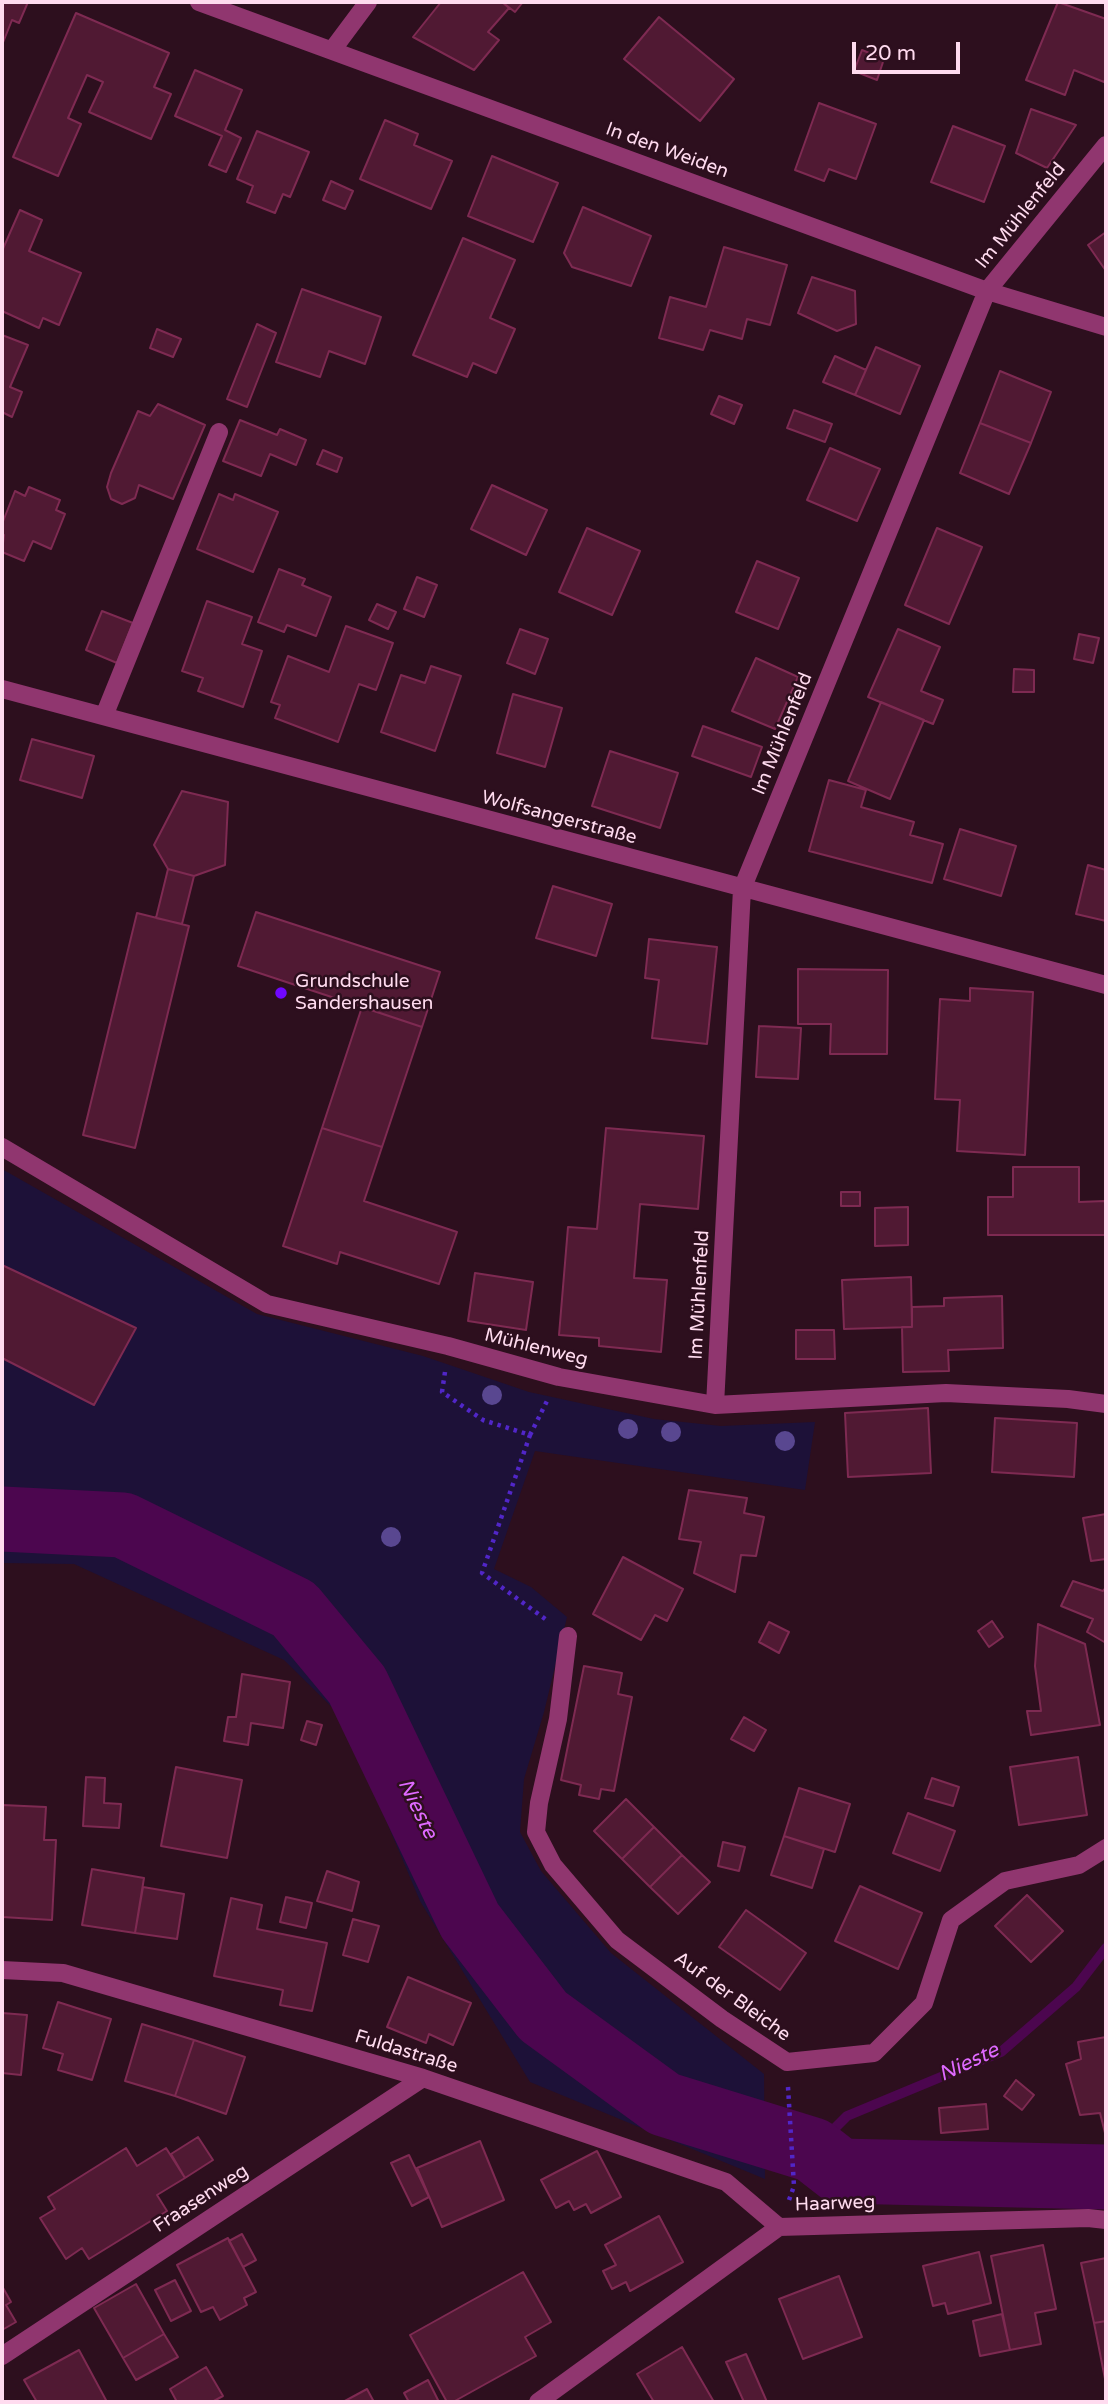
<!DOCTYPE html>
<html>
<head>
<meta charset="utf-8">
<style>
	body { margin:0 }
	#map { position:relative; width:1108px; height:2404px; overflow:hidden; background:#2d0f1e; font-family:"Varela Round",sans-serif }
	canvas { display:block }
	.frame { position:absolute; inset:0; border:4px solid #ffdbef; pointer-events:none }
	.scale { position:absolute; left:852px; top:42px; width:108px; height:32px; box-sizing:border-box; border:4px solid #ffdbef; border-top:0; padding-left:9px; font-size:21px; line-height:24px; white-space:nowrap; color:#ffdbef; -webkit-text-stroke:5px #2d0f1e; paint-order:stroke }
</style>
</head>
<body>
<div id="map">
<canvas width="1108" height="2404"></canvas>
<div class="frame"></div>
<div class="scale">20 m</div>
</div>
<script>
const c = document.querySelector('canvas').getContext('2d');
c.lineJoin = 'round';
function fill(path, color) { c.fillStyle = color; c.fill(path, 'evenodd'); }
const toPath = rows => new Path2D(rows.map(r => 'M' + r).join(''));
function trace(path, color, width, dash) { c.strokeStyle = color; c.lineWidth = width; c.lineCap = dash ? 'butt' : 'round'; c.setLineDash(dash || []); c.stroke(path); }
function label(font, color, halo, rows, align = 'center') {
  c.font = font + ' "Varela Round",sans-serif'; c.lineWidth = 5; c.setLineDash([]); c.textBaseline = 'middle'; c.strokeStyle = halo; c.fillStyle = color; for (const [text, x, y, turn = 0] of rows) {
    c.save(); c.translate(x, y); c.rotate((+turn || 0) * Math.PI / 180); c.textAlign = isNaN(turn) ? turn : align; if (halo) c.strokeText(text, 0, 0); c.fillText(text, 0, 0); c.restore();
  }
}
fill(toPath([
	[2,1169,257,1314,423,1356,529,1392,654,1419,721,1426,815,1422,805,1490,535,1451,494,1569,531,1587,567,1617,544,1712,524,1779,520,1832,541,1871,611,1953,764,2074,765,2179,530,2082,420,1901,343,1718,284,1660,74,1564,2,1563]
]), '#1d1138');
trace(toPath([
	[813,2150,847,2116,1001,2052,1076,1987,1106,1948]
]), '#4c064f', 10);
trace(toPath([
	[2,1519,123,1525,294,1609,357,1685,470,1921,543,2016,664,2104,813,2150,840,2171,1106,2177]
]), '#4c064f', 65);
const building = toPath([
	[2,2,28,2,19,23,12,20,2,45,2,2],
	[441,2,502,2,509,8,488,32,499,40,474,70,413,37,441,2],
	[502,2,523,2,515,12,502,2],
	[1058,2,1106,19,1106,78,1104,82,1074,70,1065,95,1026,80,1058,2],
	[76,13,169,53,154,87,171,94,151,139,89,112,103,82,87,75,68,118,81,124,58,176,13,157,76,13],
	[659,17,734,79,700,121,624,59,659,17],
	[862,50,884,59,877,80,854,71,862,50],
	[195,70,242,90,225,130,241,138,226,172,209,165,222,136,175,116,195,70],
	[819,103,876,124,856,179,829,169,824,181,795,170,819,103],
	[1031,109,1076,125,1047,168,1016,153,1031,109],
	[385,120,418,134,414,145,452,161,431,209,360,179,385,120],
	[953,126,1005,146,984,202,931,182,953,126],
	[257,131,309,152,290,197,283,194,275,213,247,202,253,186,237,179,257,131],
	[492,156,558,183,533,242,468,216,492,156],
	[331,181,353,191,345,209,323,200,331,181],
	[583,207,651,236,631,286,572,267,564,253,583,207],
	[20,210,42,220,29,251,81,273,59,325,43,318,39,328,2,311,2,251,20,210],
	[1106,232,1106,271,1088,245,1106,232],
	[463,238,515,260,490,318,515,329,496,373,473,363,467,377,413,355,463,238],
	[724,247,787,265,770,325,747,319,742,339,710,330,703,350,659,338,670,297,706,307,724,247],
	[812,277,855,291,856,324,837,331,798,313,812,277],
	[302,289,381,317,365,364,329,351,320,377,276,362,302,289],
	[257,324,276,333,247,407,227,399,257,324],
	[157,329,181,339,173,357,150,348,157,329],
	[2,335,28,345,10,387,22,392,12,417,2,412,2,335],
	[876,347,920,366,900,414,855,395,876,347],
	[835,356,866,370,855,395,823,382,835,356],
	[1000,371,1051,392,1031,443,980,423,1000,371],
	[719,396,742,405,734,424,711,414,719,396],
	[158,404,205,425,173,499,139,485,135,498,122,504,111,499,107,487,111,473,138,411,150,416,158,404],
	[794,410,832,424,825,442,787,428,794,410],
	[240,420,277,435,280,429,306,440,296,465,270,454,261,476,223,461,240,420],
	[980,423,1031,443,1009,494,960,473,980,423],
	[830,448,880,469,857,521,807,500,830,448],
	[323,450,342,458,337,472,317,464,323,450],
	[492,485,547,510,526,555,471,529,492,485],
	[29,487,60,500,56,510,65,514,51,549,33,541,24,561,2,552,4,535,2,535,2,524,15,491,25,496,29,487],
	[219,494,233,500,235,494,278,512,253,572,197,549,219,494],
	[587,528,640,551,612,615,559,592,587,528],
	[937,528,982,547,949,624,905,605,937,528],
	[757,561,799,578,778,629,736,612,757,561],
	[279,569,305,579,302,585,331,597,316,636,287,625,284,632,258,622,279,569],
	[417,577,437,585,424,617,404,609,417,577],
	[207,601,252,617,242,644,262,651,243,707,198,691,203,678,182,671,207,601],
	[377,604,396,612,388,629,369,620,377,604],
	[102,611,133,623,117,663,86,650,102,611],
	[346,626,393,643,376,690,359,684,338,742,275,718,280,705,271,702,288,656,329,672,346,626],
	[520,629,548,639,535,674,507,663,520,629],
	[898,629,940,647,921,691,943,700,933,724,868,697,898,629],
	[1079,634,1099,638,1093,663,1074,659,1079,634],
	[756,658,798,677,775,729,732,711,756,658],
	[431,666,461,676,435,751,381,732,401,675,425,683,431,666],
	[1014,669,1034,670,1034,692,1013,692,1014,669],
	[513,694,562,708,545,767,497,753,513,694],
	[881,702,924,720,890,799,848,781,881,702],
	[703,726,762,747,751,777,692,756,703,726],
	[32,739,94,756,82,798,20,780,32,739],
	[610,751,678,773,660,828,592,806,610,751],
	[829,780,866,790,861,807,914,822,910,835,943,844,932,883,809,851,829,780],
	[182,791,228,802,225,865,194,876,168,869,154,845,182,791],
	[960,829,1016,846,1001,896,944,879,960,829],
	[1088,865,1106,870,1106,921,1076,914,1088,865],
	[168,869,194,876,182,924,156,918,168,869],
	[553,886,612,904,596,956,536,938,553,886],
	[256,912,440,972,422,1027,238,966,256,912],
	[137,913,189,926,135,1148,83,1135,137,913],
	[649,939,717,947,707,1044,652,1038,659,980,645,978,649,939],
	[798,969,888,970,887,1054,830,1054,831,1024,798,1024,798,969],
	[970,988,1033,992,1025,1155,957,1151,960,1100,935,1099,940,999,970,1001,970,988],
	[362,1007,422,1027,382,1147,322,1128,362,1007],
	[759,1026,801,1028,798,1079,756,1077,759,1026],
	[322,1128,382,1147,364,1201,457,1232,439,1284,340,1252,337,1264,283,1246,322,1128],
	[606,1128,704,1136,698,1209,640,1204,634,1278,667,1280,661,1352,599,1346,599,1338,559,1335,568,1227,597,1229,606,1128],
	[1013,1167,1079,1167,1079,1202,1105,1201,1105,1235,988,1235,988,1197,1013,1197,1013,1167],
	[841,1192,860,1192,860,1206,841,1206,841,1192],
	[908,1207,908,1245,875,1246,875,1208,908,1207],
	[2,1265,136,1328,94,1405,2,1358,2,1265],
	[475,1273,533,1282,526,1330,468,1321,475,1273],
	[911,1277,912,1327,844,1329,842,1280,911,1277],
	[1002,1296,1003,1348,948,1350,949,1371,903,1372,902,1327,912,1327,912,1307,944,1306,944,1298,1002,1296],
	[796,1330,834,1330,835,1359,796,1359,796,1330],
	[928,1408,931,1473,848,1477,845,1413,928,1408],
	[995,1418,1077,1423,1074,1477,992,1472,995,1418],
	[689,1490,747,1498,744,1513,764,1517,756,1556,741,1555,735,1592,694,1573,701,1542,679,1539,689,1490],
	[1106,1514,1106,1559,1091,1561,1083,1518,1106,1514],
	[623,1557,683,1589,667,1621,655,1615,641,1640,593,1614,623,1557],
	[1073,1581,1103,1591,1106,1587,1106,1643,1087,1632,1093,1619,1061,1606,1073,1581],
	[992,1621,1003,1637,989,1647,978,1631,992,1621],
	[769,1622,789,1632,779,1653,759,1642,769,1622],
	[1038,1624,1085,1644,1100,1725,1031,1735,1027,1711,1041,1711,1035,1666,1038,1624],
	[584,1666,622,1673,618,1694,632,1697,614,1791,601,1789,599,1799,579,1795,581,1785,561,1780,584,1666],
	[242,1674,290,1682,283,1728,251,1723,248,1745,224,1741,228,1717,236,1717,242,1674],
	[744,1717,766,1730,754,1751,731,1739,744,1717],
	[307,1721,322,1725,316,1745,301,1740,307,1721],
	[1078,1757,1087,1815,1019,1825,1010,1767,1078,1757],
	[176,1767,242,1780,227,1858,161,1846,176,1767],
	[86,1777,105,1778,104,1803,121,1804,119,1828,83,1826,86,1777],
	[932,1778,959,1787,953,1806,925,1798,932,1778],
	[799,1788,850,1804,835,1852,784,1836,799,1788],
	[626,1799,654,1827,622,1859,594,1831,626,1799],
	[2,1805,46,1807,44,1840,56,1840,52,1920,2,1917,2,1805],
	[908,1813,955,1831,940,1871,893,1853,908,1813],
	[654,1827,682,1855,650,1887,622,1859,654,1827],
	[784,1836,824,1849,812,1888,771,1875,784,1836],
	[723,1842,745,1847,739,1871,718,1866,723,1842],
	[682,1855,710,1882,678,1914,650,1887,682,1855],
	[92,1869,144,1878,135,1933,82,1925,92,1869],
	[327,1871,359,1882,352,1911,317,1901,327,1871],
	[860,1886,922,1913,898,1969,835,1941,860,1886],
	[143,1887,184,1894,177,1939,135,1933,143,1887],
	[1027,1895,1063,1931,1031,1962,995,1926,1027,1895],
	[286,1897,312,1903,306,1928,280,1922,286,1897],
	[231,1898,262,1905,257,1929,327,1943,312,2011,280,2005,283,1990,214,1976,231,1898],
	[746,1910,806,1953,780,1990,719,1947,746,1910],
	[353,1919,379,1926,368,1962,343,1955,353,1919],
	[408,1977,471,2003,453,2045,429,2034,426,2043,387,2027,408,1977],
	[58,2002,111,2019,92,2080,58,2070,63,2054,43,2048,58,2002],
	[2,2013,27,2015,21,2075,2,2073,2,2013],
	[142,2024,194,2040,175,2096,125,2081,142,2024],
	[1106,2037,1106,2137,1100,2113,1080,2115,1066,2064,1081,2059,1078,2042,1106,2037],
	[194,2040,245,2057,226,2114,175,2096,194,2040],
	[1016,2080,1034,2095,1022,2110,1004,2096,1016,2080],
	[986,2104,988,2129,941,2133,939,2108,986,2104],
	[198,2137,213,2160,185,2178,171,2154,198,2137],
	[480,2141,504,2200,442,2227,417,2168,480,2141],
	[126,2148,137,2166,166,2148,185,2178,157,2195,167,2211,89,2259,82,2248,66,2259,40,2218,55,2209,48,2197,126,2148],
	[597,2151,621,2197,591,2213,586,2204,574,2210,569,2201,556,2208,541,2180,597,2151],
	[409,2155,429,2197,412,2206,391,2163,409,2155],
	[659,2216,683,2262,630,2291,626,2282,612,2289,603,2271,616,2265,605,2245,659,2216],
	[242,2234,256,2260,243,2267,229,2241,242,2234],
	[228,2238,256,2292,244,2298,247,2305,220,2320,213,2307,201,2312,177,2265,228,2238],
	[1043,2245,1056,2309,1035,2313,1041,2344,1010,2350,991,2256,1043,2245],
	[979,2252,991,2303,948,2314,945,2303,933,2306,923,2266,979,2252],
	[1106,2258,1106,2321,1094,2323,1081,2263,1106,2258],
	[523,2272,551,2322,525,2337,536,2356,453,2402,447,2402,410,2335,523,2272],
	[839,2276,862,2337,803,2359,779,2299,839,2276],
	[175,2280,191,2311,171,2321,155,2290,175,2280],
	[136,2284,164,2334,123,2358,94,2308,136,2284],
	[2,2286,11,2302,6,2305,16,2322,2,2330,2,2286],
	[1002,2314,1010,2350,980,2356,973,2321,1002,2314],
	[1106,2321,1106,2384,1094,2323,1106,2321],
	[164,2334,178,2357,136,2380,123,2358,164,2334],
	[682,2347,714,2402,654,2402,637,2374,682,2347],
	[79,2350,107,2402,37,2402,24,2380,79,2350],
	[746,2354,767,2402,744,2402,726,2362,746,2354],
	[206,2367,223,2396,212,2402,177,2402,170,2389,206,2367],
	[428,2380,439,2402,409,2402,404,2393,428,2380],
	[367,2389,374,2402,343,2402,367,2389]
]);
fill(building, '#501933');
trace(building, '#7e2a52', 2);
trace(toPath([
	[445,1372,442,1392,483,1420,530,1435,482,1573,548,1621],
	[530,1435,547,1401],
	[788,2087,794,2186,789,2200]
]), '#5126c8', 4.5, [3.5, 5]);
trace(toPath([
	[199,2,987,291,1106,327],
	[333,49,368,2],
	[2,689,1106,985],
	[104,716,219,432],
	[2,1147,267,1304,448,1346,559,1377,715,1405,946,1393,1068,1399,1106,1404],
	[715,1405,742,889,987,291,1106,145],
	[568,1636,558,1719,539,1803,536,1832,553,1865,617,1940,722,2019,787,2062,874,2053,924,2003,951,1920,1005,1881,1079,1865,1106,1848],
	[2,1970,63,1973,423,2078,726,2182,779,2227],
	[2,2356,423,2078],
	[538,2402,779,2227,1088,2218,1106,2220]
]), '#90366f', 18);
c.fillStyle = '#594790';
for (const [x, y] of [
	[492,1395],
	[628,1429],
	[671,1432],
	[785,1441],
	[391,1537]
]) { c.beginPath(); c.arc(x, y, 10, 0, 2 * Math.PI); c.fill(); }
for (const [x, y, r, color] of [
	[281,993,7,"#7007ff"]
]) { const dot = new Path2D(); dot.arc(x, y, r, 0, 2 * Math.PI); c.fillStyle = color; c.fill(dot); trace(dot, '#2d0f1e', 2.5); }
label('19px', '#ffdbef', '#2d0f1e', [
	["In den Weiden",667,151,20],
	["Im Mühlenfeld",1021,216,-51],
	["Im Mühlenfeld",783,734,-68],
	["Wolfsangerstraße",559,818,15],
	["Im Mühlenfeld",700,1295,-87],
	["Mühlenweg",536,1348,14],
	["Auf der Bleiche",732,1997,36],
	["Fuldastraße",406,2052,17],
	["Fraasenweg",201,2199,-33],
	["Haarweg",835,2204,-2]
]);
label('19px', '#ffdbef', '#2d0f1e', [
	["Grundschule",295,982],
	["Sandershausen",295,1004]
], 'left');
label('italic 21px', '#df69ff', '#2d0f1e', [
	["Nieste",417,1809,64],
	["Nieste",969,2063,-25]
]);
</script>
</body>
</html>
